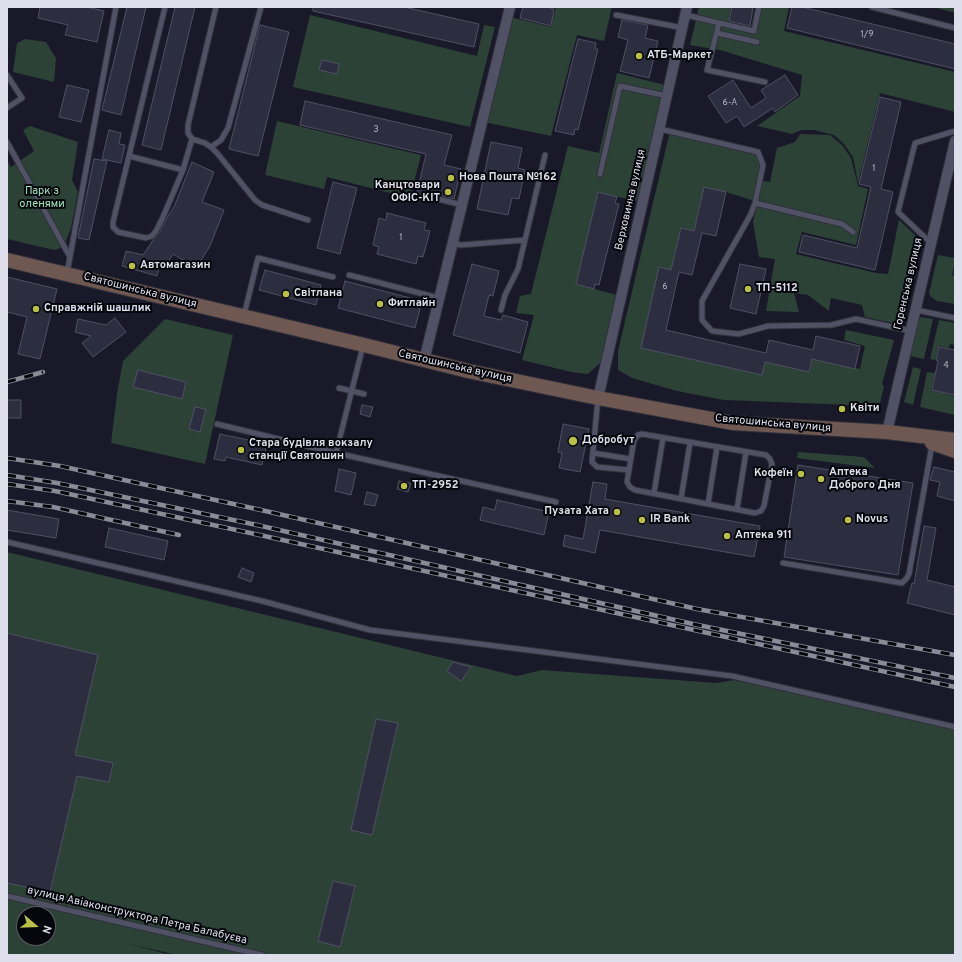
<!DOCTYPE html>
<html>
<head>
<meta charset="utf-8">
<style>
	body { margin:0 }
	#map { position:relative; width:962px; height:962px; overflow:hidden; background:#191929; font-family:Overpass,sans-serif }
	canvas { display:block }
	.frame { position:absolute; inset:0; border:8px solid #dedfea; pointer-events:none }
	.north { position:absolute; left:16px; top:906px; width:40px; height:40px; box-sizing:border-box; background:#05060c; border:1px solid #5c5d65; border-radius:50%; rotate:109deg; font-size:11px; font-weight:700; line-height:16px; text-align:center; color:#dedfea }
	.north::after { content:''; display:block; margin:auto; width:14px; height:18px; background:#b9c046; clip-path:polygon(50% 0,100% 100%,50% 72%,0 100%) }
</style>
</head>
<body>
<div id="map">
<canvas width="962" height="962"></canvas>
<div class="frame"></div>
<div class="north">N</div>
</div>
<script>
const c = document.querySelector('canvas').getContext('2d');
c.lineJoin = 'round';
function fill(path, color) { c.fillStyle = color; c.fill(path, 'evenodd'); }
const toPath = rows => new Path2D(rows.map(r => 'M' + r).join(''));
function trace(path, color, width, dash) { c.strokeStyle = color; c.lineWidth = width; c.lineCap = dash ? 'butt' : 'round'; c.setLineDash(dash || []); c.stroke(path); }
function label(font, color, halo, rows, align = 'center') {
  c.font = font + ' Overpass,sans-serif'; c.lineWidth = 4; c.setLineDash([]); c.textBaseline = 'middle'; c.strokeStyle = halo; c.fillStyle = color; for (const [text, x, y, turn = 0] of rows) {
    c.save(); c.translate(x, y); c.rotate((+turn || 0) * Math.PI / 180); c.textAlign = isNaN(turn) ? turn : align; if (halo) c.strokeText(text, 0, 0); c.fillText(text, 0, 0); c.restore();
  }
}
fill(toPath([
	[556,7,612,7,604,41,577,35,551,136,484,122,510,17,551,27],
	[699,7,731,7,728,24,751,29,755,7,789,7,784,31,955,72,955,112,880,93,858,183,853,157,844,144,834,135,814,130,801,130,792,134,757,126,800,96,802,75,720,50,690,45],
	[933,7,955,7,955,13],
	[310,15,477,56,484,25,495,27,470,127,293,87],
	[25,39,46,42,56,58,54,82,13,72,17,43],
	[617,73,665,85,638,201,598,193,576,284,617,295,601,362,588,374,571,372,522,360,534,315,516,313,520,296,531,294,568,146,599,153],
	[277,121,421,155,410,198,327,177,324,189,265,175],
	[30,126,78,142,72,180,78,192,71,228,66,241,61,248,54,250,7,239,7,160,11,167,34,151,23,130],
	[670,131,758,152,763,165,755,201,726,192,694,231,681,228,671,270,659,268,641,348,762,375,765,362,812,359,860,369,865,346,844,340,846,330,894,340,882,384,884,386,878,411,876,406,724,400,677,391,632,378,618,370,618,351],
	[800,134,830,135,842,145,851,158,858,186,868,189,856,245,802,232,796,254,876,273,888,274,899,220,918,238,897,324,865,317,862,305,831,298,829,311,808,295,794,293,799,312,766,311,775,259,759,257,753,222,763,181,770,182,777,148,795,142],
	[938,255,955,258,955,263,952,275,955,276,955,304,937,301,931,297,929,293],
	[921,317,933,319,924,359,910,356,918,319],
	[165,319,233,335,205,464,111,443,117,394,123,361],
	[939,320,955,323,955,345,950,344,949,348,939,346,935,360,930,359],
	[913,367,921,369,913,405,904,402],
	[927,372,935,373,931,390,955,396,955,415,920,407],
	[798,452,864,457,875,468,797,458],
	[7,552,517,676,542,670,716,683,734,680,955,729,955,955,177,955,125,943,171,955,7,955],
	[24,914,48,914,48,938,24,938]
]), '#2c4236');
const building = toPath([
	[40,7,87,7,104,11,97,42,65,35,68,25,38,18,40,7],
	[127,7,146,7,121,115,102,110,127,7],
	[175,7,195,7,161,150,142,145,175,7],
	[313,7,404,7,479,24,474,47,313,11,313,7],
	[523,7,547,7,554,9,551,26,520,18,523,7],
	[732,7,753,7,750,26,729,21,732,7],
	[792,7,802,7,955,44,955,69,787,28,792,7],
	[622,20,648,25,645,38,658,41,649,78,620,71,628,40,618,37,622,20],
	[260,25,289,32,258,156,229,149,260,25],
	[578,39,596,43,595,49,598,49,578,130,575,129,574,135,555,131,578,39],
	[322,60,339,64,337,74,319,70,322,60],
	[785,75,798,95,775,112,773,108,744,127,737,116,726,123,708,96,733,80,751,108,766,98,761,90,785,75],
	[67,85,89,90,81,122,59,117,67,85],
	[880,97,901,102,881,189,893,192,875,270,799,252,803,235,857,248,871,187,859,184,880,97],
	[305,101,452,135,444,165,461,169,454,199,431,193,427,195,426,199,416,196,426,154,300,125,305,101],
	[109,130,121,133,119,144,125,145,121,163,102,159,109,130],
	[491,142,522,148,518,168,525,170,519,199,512,198,508,215,477,209,491,142],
	[94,159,107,161,89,240,78,238,94,159],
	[192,162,214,172,202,202,224,210,210,246,196,268,173,254,168,262,161,260,157,276,122,266,126,251,143,255,153,240,159,233,168,216,174,207,192,162],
	[333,182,357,188,340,254,317,248,333,182],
	[704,187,726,192,716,236,702,233,692,275,679,272,666,330,766,353,769,340,813,350,816,336,860,346,855,369,812,359,809,372,765,362,762,375,641,348,659,267,671,270,681,228,694,231,704,187],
	[598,192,617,197,615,203,619,204,599,285,595,284,594,289,576,284,598,192],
	[387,213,426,223,424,230,430,231,423,257,418,256,416,264,377,254,379,247,373,245,379,218,386,220,387,213],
	[472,264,499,271,493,296,489,295,484,316,501,320,503,315,528,322,520,353,453,335,472,264],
	[740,264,766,269,756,314,730,308,740,264],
	[265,270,321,285,316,305,259,290,265,270],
	[7,277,57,289,40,359,18,354,27,317,7,312,7,277],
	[345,281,422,301,415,328,338,308,345,281],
	[115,318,126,332,93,357,82,343,91,336,75,332,78,319,106,325,115,318],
	[939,347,955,350,955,395,932,390,938,361,936,360,939,347],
	[138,370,186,382,182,399,133,387,138,370],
	[7,400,21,400,21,418,7,418,7,400],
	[362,405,373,407,370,417,360,414,362,405],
	[195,407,206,409,200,432,189,429,195,407],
	[563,424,589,429,580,472,559,468,562,453,558,452,563,424],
	[220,434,267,444,262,465,226,457,225,461,214,459,220,434],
	[798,465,913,483,898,575,784,557,798,465],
	[934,467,955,472,955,501,937,496,940,482,930,480,934,467],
	[339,469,356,473,351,495,335,491,339,469],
	[399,481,411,483,408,492,397,489,399,481],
	[593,482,607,484,605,499,760,526,754,557,600,530,595,553,563,546,565,535,583,539,593,482],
	[367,492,378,495,375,506,364,504,367,492],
	[497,500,549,512,544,535,480,520,483,507,495,510,497,500],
	[7,510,59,519,56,538,7,530,7,510],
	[924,526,936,528,927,580,955,587,955,615,907,603,912,583,914,584,924,526],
	[109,528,168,541,164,560,105,547,109,528],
	[242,568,254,573,251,582,238,577,242,568],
	[7,633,98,655,75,755,113,763,109,782,77,776,50,892,7,883,7,633],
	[453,662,471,667,461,681,447,671,453,662],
	[376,719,398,723,372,835,351,830,376,719],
	[333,881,355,886,340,947,318,941,333,881]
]);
fill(building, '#2c2d3e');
trace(building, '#4f5063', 1);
const service = toPath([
	[165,7,113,222,113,227,118,232,146,238,152,236,156,231,163,217,183,170,192,139],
	[216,7,188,125,188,133,192,139,205,143,211,147,217,153,255,200,262,205,308,220],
	[872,7,955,28],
	[616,15,683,28],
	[686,15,719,23,707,70,765,82],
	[719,23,754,31,759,7],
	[717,33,757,42],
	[7,75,22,98,7,108],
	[660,129,758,152,763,165,755,203,842,224,853,232],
	[7,142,70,257],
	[211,147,221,140,228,128,261,7],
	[129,156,183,170],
	[600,174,620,86,667,96],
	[430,197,462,205],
	[755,203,751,214,702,301,702,320,712,331,739,334,768,326,831,325,856,319,911,331],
	[525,240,545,155],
	[453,243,461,245,525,240,518,269,505,295,501,310],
	[931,243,898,212,915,143,955,131],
	[67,273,116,7],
	[349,275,439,298],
	[916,310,955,318],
	[244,315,258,258,333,277],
	[339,388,364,394],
	[598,398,592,462,597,467,629,470],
	[217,424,336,453,556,502],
	[642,434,766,455,770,459,772,464,764,506,761,511,755,513,635,490,630,487,627,482,634,440,638,435,642,434],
	[336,453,363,346],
	[593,453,631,459],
	[654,493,663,438],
	[681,499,690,443],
	[708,504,717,447],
	[737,509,746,452],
	[7,542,262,601,370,630,732,676,955,727],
	[783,563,902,583,907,578,909,574,932,445],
	[7,896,262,955]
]);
const minor = toPath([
	[424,361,510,7],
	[598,398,687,7],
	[887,432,955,141]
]);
const secondary = toPath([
	[7,260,364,345,468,371,598,398,733,423,887,432,955,440],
	[932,443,955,451]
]);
trace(service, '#30313c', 7);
trace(minor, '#30313c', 12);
trace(secondary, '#30313c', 16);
trace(service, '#505164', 5);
trace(minor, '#505164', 10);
trace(secondary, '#705852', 14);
const rail = toPath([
	[7,382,43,372],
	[7,458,60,466,261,510,697,609,955,655],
	[7,475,57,483,257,525,693,624,955,678],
	[7,484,55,491,255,534,955,687],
	[7,501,53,507,179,535]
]);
trace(rail, '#8b8b98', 4.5);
trace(rail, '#05060c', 3, [9]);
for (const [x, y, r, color] of [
	[639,56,4,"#b9c046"],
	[451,178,4,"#b9c046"],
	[448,192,4,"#b9c046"],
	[132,266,4,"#b9c046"],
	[748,289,4,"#b9c046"],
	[286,294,4,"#b9c046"],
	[380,304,4,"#b9c046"],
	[36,309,4,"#b9c046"],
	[842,409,4,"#b9c046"],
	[573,441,5,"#b9c046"],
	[241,450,4,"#b9c046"],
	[801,474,4,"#b9c046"],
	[821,479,4,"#b9c046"],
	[404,486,4,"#b9c046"],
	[617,512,4,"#b9c046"],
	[642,520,4,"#b9c046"],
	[848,520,4,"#b9c046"],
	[727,536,4,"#b9c046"]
]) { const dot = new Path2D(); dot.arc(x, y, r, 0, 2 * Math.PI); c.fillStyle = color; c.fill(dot); trace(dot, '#05060c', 1.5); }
label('9px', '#b2b2bf', null, [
	["1/9",867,35],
	["6-А",730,103],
	["3",376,130],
	["1",874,169],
	["1",401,238],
	["6",665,287],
	["4",946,366]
]);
label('bold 11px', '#dedfea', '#05060c', [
	["АТБ-Маркет",647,56],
	["Нова Пошта №162",459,178],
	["Канцтовари",440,186,"right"],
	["ОФІС-КІТ",440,199,"right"],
	["Автомагазин",140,266],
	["ТП-5112",756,289],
	["Світлана",294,294],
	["Фитлайн",388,304],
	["Справжній шашлик",44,309],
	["Квіти",850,409],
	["Добробут",582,441],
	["Стара будівля вокзалу",249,444],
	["станції Святошин",249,457],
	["Аптека",829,473],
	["Доброго Дня",829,486],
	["Кофеїн",793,474,"right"],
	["ТП-2952",412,486],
	["Пузата Хата",609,512,"right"],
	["IR Bank",650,520],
	["Novus",856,520],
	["Аптека 911",735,536]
], 'left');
label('11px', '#9ee4be', '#05060c', [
	["Парк з",42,192],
	["оленями",42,205]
]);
label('11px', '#dedfea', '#05060c', [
	["Верховинна вулиця",631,200,-77],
	["Горенська вулиця",909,284,-77],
	["Святошинська вулиця",140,291,14],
	["Святошинська вулиця",455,367,13],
	["Святошинська вулиця",773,424,5],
	["вулиця Авіаконструктора Петра Балабуєва",137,916,13]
]);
</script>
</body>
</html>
